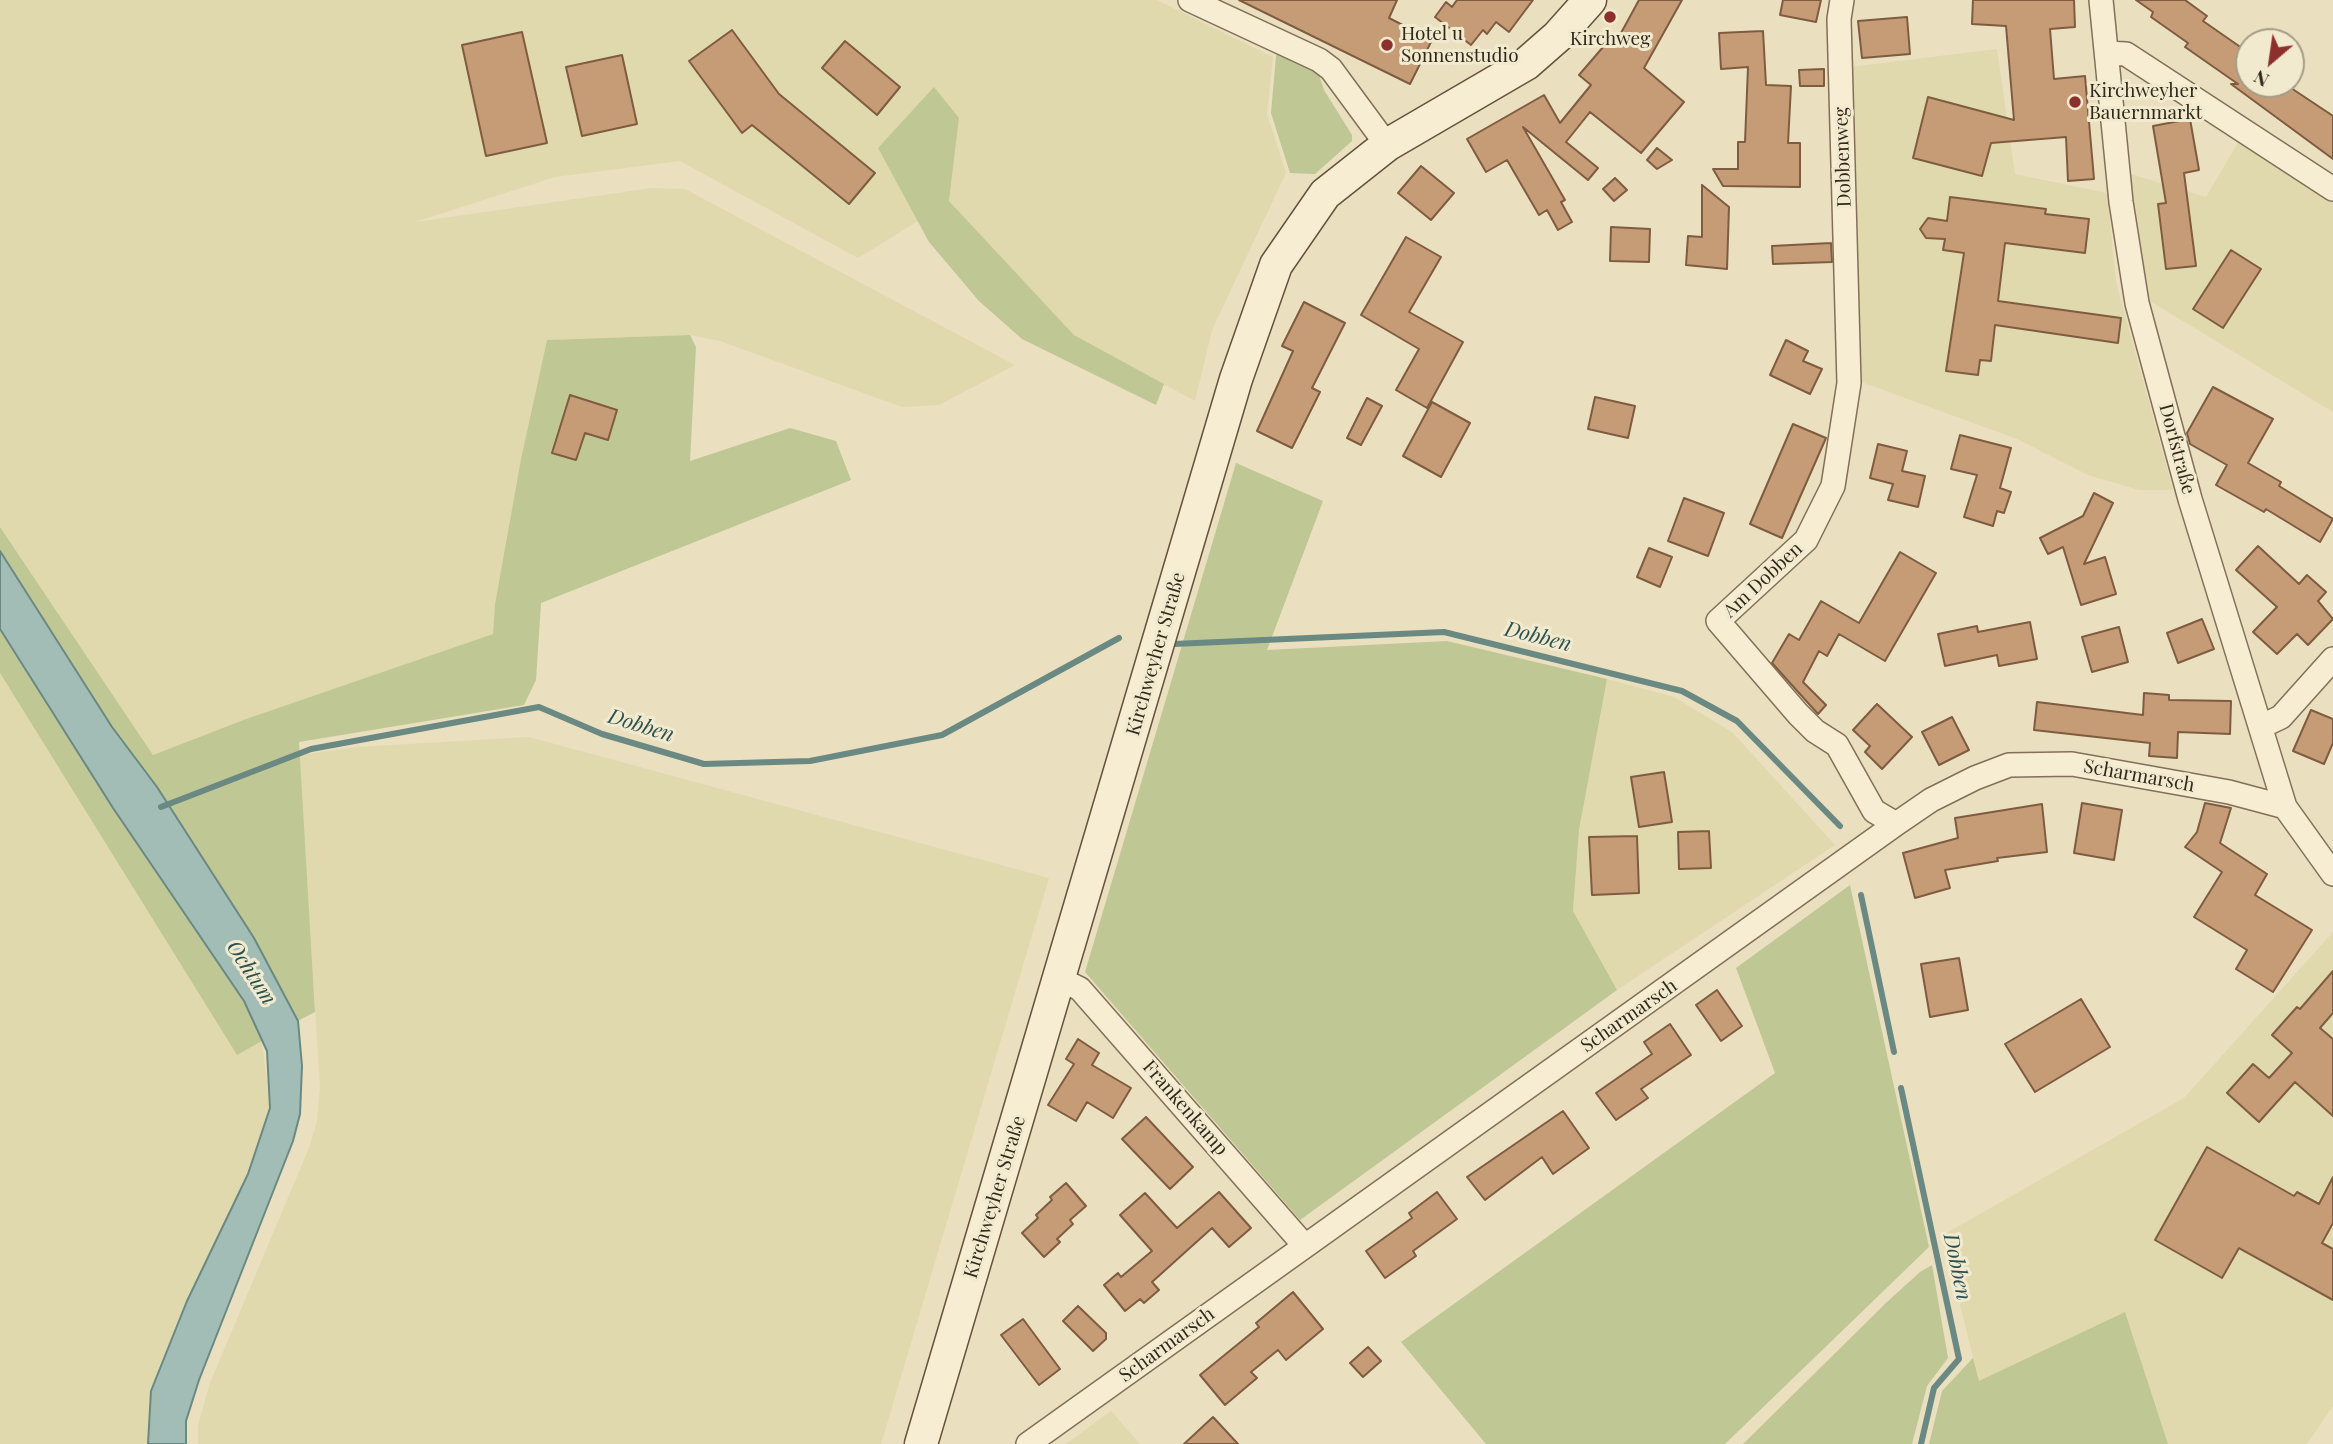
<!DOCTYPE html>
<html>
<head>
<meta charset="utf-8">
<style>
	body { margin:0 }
	#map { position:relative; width:2333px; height:1444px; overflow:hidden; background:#eadfbf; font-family:"Playfair Display",serif }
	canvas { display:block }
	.north { position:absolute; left:2235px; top:28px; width:70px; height:70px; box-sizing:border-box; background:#f2eace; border:2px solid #a59c87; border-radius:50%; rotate:209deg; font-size:19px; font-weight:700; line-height:28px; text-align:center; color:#32281c }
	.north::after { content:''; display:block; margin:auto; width:24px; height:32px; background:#8d302d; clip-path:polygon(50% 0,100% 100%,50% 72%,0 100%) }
</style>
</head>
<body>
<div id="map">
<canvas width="2333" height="1444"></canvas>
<div class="north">N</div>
</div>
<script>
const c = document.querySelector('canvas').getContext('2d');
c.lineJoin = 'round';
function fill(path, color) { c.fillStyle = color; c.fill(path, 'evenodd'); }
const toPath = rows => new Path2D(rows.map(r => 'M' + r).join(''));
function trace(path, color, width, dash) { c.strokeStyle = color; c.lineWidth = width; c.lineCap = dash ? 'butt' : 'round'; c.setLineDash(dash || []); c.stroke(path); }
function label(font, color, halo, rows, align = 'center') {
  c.font = font + ' "Playfair Display",serif'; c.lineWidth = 6; c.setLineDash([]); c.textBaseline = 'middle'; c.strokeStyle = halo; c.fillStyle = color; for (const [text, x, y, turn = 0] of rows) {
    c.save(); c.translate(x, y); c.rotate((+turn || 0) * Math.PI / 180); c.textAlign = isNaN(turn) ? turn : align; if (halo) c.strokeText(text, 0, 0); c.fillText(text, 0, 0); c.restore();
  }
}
fill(toPath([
	[0,0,1157,0,1273,57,1267,114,1286,173,1212,330,1195,401,1074,335,949,201,959,118,878,148,918,221,858,258,680,161,555,177,415,222,652,188,685,189,1015,365,939,405,902,407,720,341,690,335,547,340,521,459,495,604,493,634,246,719,153,755,0,527],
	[1997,49,2015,174,2107,193,2116,282,2173,490,2139,490,2088,475,2017,439,1856,380,1850,67],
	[2239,141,2333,203,2333,412,2150,301,2127,173,2206,197],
	[0,673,237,1055,262,1041,270,1108,248,1174,187,1301,151,1391,148,1444,0,1444],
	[1607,679,1674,697,1732,732,1835,845,1617,990,1573,911,1579,830],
	[529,737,1049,878,881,1444,198,1444,198,1425,210,1383,309,1148,317,1121,320,1087,299,755,357,747],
	[2333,932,2333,1406,2307,1444,2168,1444,2125,1312,1979,1382,1943,1235,2184,1098],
	[1111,1411,1140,1444,1066,1444]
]), '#dfd9ad');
fill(toPath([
	[1279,51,1316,66,1324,90,1352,135,1352,141,1315,174,1290,173,1271,113,1276,56],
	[934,87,959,118,949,201,1074,335,1164,384,1156,405,1022,339,979,301,929,242,878,148],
	[690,335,696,347,690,461,790,428,836,441,851,480,541,603,536,680,524,705,299,742,315,1012,298,1021,254,938,157,787,112,727,0,551,0,527,153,755,246,719,493,634,495,604,521,459,547,340],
	[1236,463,1323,501,1267,650,1447,641,1607,679,1579,830,1573,911,1617,990,1300,1220,1085,972],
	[0,629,113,808,244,1001,262,1041,237,1055,0,673],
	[1850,885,1929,1247,1725,1444,1486,1444,1401,1342,1775,1073,1736,968],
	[1932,1265,1948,1358,1927,1386,1912,1444,1743,1444,1887,1302,1920,1272],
	[2125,1312,2168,1444,1929,1444,1942,1391,1973,1358,1979,1381]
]), '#bfc794');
const water = toPath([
	[0,551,112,727,157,787,254,938,298,1021,302,1066,300,1114,293,1141,199,1380,186,1421,186,1444,148,1444,151,1391,187,1301,248,1174,270,1108,267,1051,244,1001,113,808,0,629,0,551]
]);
fill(water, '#a2bdb6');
trace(water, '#6a8983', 2);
trace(toPath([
	[1174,644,1444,632,1682,691,1737,721,1840,826],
	[161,807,311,749,539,707,602,734,704,764,810,761,942,735,1119,638],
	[1861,895,1894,1052],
	[1901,1088,1959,1359,1934,1388,1921,1444]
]), '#6a8983', 6);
const building = toPath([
	[1239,0,1397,0,1389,18,1432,40,1410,84,1239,0],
	[1457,0,1533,0,1509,32,1496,22,1487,34,1483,30,1471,45,1435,17,1446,2,1452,7,1457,0],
	[1639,0,1682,0,1644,68,1684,102,1641,153,1590,112,1566,142,1598,168,1588,180,1523,127,1565,200,1561,202,1572,222,1558,230,1547,210,1539,215,1507,160,1486,172,1467,139,1544,95,1560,123,1591,85,1579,75,1610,39,1615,44,1639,0],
	[1783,0,1821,0,1816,22,1780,15,1783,0],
	[1973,0,2074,0,2075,27,2050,29,2054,79,2085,76,2094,179,2068,181,2066,137,1991,143,1982,176,1913,158,1928,97,2014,120,2006,26,1972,24,1973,0],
	[2136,0,2185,0,2207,16,2203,21,2249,53,2249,84,2285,84,2333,116,2333,159,2231,84,2238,84,2185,47,2188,43,2151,17,2153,12,2136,0],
	[1907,17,1910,54,1862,58,1858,21,1907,17],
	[732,30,779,94,875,173,849,204,752,125,742,133,689,61,732,30],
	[1763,31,1766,85,1791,86,1788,143,1800,143,1800,187,1723,186,1713,169,1738,169,1738,142,1745,142,1748,67,1721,69,1719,33,1763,31],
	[522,32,547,143,486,156,462,45,522,32],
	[845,41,900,87,877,115,822,68,845,41],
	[622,55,637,124,582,136,566,67,622,55],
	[1824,69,1824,86,1800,86,1799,70,1824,69],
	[2190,119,2199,170,2184,173,2196,266,2166,269,2158,204,2166,203,2153,126,2190,119],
	[1657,148,1672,160,1657,169,1647,160,1657,148],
	[1421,166,1454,193,1431,220,1398,193,1421,166],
	[1615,178,1627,190,1614,201,1603,189,1615,178],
	[1702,185,1729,207,1727,269,1686,265,1688,236,1702,237,1702,185],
	[1950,197,2046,209,2045,214,2089,219,2085,253,2005,243,1998,301,2121,318,2118,343,1995,325,1991,361,1980,360,1978,375,1946,371,1964,253,1943,250,1945,239,1926,238,1920,229,1928,218,1947,221,1950,197],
	[1611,227,1650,229,1649,262,1610,261,1611,227],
	[1406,237,1441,257,1409,312,1463,342,1427,408,1396,390,1419,349,1361,315,1406,237],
	[1831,243,1832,262,1773,264,1772,246,1831,243],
	[2231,250,2261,269,2223,328,2193,309,2231,250],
	[1304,302,1345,323,1312,388,1320,392,1292,448,1257,431,1293,351,1282,346,1304,302],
	[1786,340,1808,351,1803,361,1822,369,1810,394,1770,375,1786,340],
	[2213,387,2273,419,2248,463,2281,482,2279,486,2333,519,2320,542,2266,509,2264,512,2216,485,2227,465,2190,444,2187,433,2213,387],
	[570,395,617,410,608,440,585,433,576,460,552,453,570,395],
	[1595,397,1635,406,1628,438,1588,429,1595,397],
	[1367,398,1382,406,1361,445,1347,438,1367,398],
	[1432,402,1470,423,1441,477,1403,456,1432,402],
	[1793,424,1826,438,1782,538,1750,524,1793,424],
	[1960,435,2011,448,2000,488,2011,492,2004,513,1997,511,1993,526,1964,517,1977,475,1951,469,1960,435],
	[1878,444,1907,451,1902,471,1925,476,1918,507,1888,500,1893,484,1870,478,1878,444],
	[2094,493,2113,503,2084,564,2105,557,2116,594,2081,605,2063,547,2048,554,2040,538,2083,516,2094,493],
	[1684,498,1724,513,1708,556,1668,541,1684,498],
	[2258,546,2299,584,2307,575,2326,592,2318,601,2333,619,2308,645,2297,634,2277,654,2253,632,2277,607,2236,570,2258,546],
	[1649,548,1672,557,1660,587,1637,577,1649,548],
	[1900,552,1936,573,1885,661,1839,634,1827,656,1819,651,1803,682,1826,705,1818,714,1772,663,1789,634,1799,640,1821,601,1859,623,1900,552],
	[2202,619,2214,649,2178,663,2167,633,2202,619],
	[2030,622,2037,659,1999,666,1997,655,1945,666,1938,634,1977,626,1978,632,2030,622],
	[2119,627,2128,662,2092,672,2082,637,2119,627],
	[2144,693,2169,695,2169,700,2231,701,2230,734,2178,732,2177,758,2149,756,2150,743,2034,730,2037,702,2143,715,2144,693],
	[1877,704,1912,737,1882,769,1865,752,1870,746,1853,730,1877,704],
	[2311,710,2333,719,2333,743,2324,764,2293,751,2311,710],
	[1952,717,1969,750,1939,765,1922,732,1952,717],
	[1664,772,1672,822,1639,827,1631,777,1664,772],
	[2082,803,2122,810,2114,860,2074,853,2082,803],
	[2205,803,2231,808,2220,843,2267,874,2255,895,2312,930,2273,992,2236,969,2247,950,2194,917,2222,872,2185,847,2197,832,2205,803],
	[2042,804,2047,852,1997,858,1998,861,1945,870,1950,888,1915,898,1903,853,1958,838,1955,818,2042,804],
	[1709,831,1711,868,1679,869,1678,832,1709,831],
	[1637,836,1639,893,1592,895,1589,837,1637,836],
	[1959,958,1968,1010,1930,1017,1921,964,1959,958],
	[2333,971,2333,1013,2320,1028,2333,1039,2333,1116,2295,1082,2259,1122,2227,1093,2253,1064,2269,1078,2292,1053,2272,1035,2297,1007,2300,1009,2333,971],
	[1717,990,1742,1026,1721,1041,1696,1005,1717,990],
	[2081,999,2110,1047,2035,1092,2005,1044,2081,999],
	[1670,1024,1691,1055,1641,1089,1648,1098,1616,1120,1596,1093,1652,1054,1644,1042,1670,1024],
	[1078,1039,1099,1053,1092,1065,1131,1088,1113,1118,1087,1102,1076,1121,1048,1105,1074,1064,1066,1059,1078,1039],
	[1563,1111,1589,1148,1553,1174,1542,1157,1485,1200,1467,1177,1563,1111],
	[1146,1117,1193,1167,1170,1189,1122,1139,1146,1117],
	[2207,1147,2294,1196,2297,1192,2319,1204,2333,1177,2333,1223,2322,1243,2333,1249,2333,1300,2239,1248,2222,1278,2155,1240,2207,1147],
	[1066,1183,1086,1206,1070,1220,1073,1224,1057,1239,1060,1242,1044,1257,1022,1233,1038,1218,1036,1215,1052,1200,1050,1197,1066,1183],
	[1219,1192,1251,1228,1229,1247,1212,1228,1152,1282,1159,1290,1144,1303,1140,1299,1125,1311,1104,1285,1118,1273,1121,1277,1152,1251,1120,1215,1145,1193,1177,1228,1219,1192],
	[1437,1192,1457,1219,1413,1251,1416,1256,1385,1278,1366,1251,1412,1218,1409,1213,1437,1192],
	[1293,1292,1323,1329,1286,1360,1278,1350,1251,1372,1257,1378,1225,1405,1200,1375,1259,1327,1256,1323,1293,1292],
	[1078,1306,1106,1333,1106,1339,1093,1351,1063,1321,1078,1306],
	[1023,1319,1060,1369,1039,1385,1001,1335,1023,1319],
	[1368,1347,1381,1361,1363,1377,1350,1363,1368,1347],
	[1213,1417,1238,1444,1184,1444,1213,1417]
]);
fill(building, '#c69c77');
trace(building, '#7f5c40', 2);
const minor = toPath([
	[1190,0,1319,60,1331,69,1387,145],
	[1842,0,1839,19,1849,383,1833,486,1806,540,1718,621,1798,714,1815,731,1837,745,1874,811,1896,824],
	[2101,0,2121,202,2137,303,2190,499,2285,807,2333,874],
	[2107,53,2126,54,2333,189],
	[2262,726,2281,717,2333,659],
	[1060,979,1080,989,1304,1245],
	[1028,1444,1896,824,1931,800,1975,778,2009,765,2072,764,2229,792,2285,807]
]);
const secondary = toPath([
	[921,1444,1236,379,1276,265,1325,194,1387,145,1526,64,1558,36,1590,0]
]);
trace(minor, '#827059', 26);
trace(secondary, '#64523c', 35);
trace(minor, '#f6edd2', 23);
trace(secondary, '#f6edd2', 32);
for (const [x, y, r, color] of [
	[1610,17,7,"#8d302d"],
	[1387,45,7,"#8d302d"],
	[2075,102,7,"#8d302d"]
]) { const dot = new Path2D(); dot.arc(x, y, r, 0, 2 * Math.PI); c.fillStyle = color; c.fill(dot); trace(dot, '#f2eace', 2.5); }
label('19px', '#32281c', '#f2eace', [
	["Hotel u",1401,34],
	["Sonnenstudio",1401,56],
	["Kirchweg",1610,39,"center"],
	["Kirchweyher",2089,91],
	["Bauernmarkt",2089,113]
], 'left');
label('19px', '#32281c', '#f2eace', [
	["Dobbenweg",1843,157,-92],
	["Dorfstraße",2177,449,75],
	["Am Dobben",1763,580,-43],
	["Kirchweyher Straße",1156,654,-74],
	["Scharmarsch",2139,776,10],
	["Scharmarsch",1629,1016,-35],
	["Frankenkamp",1185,1108,49],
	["Kirchweyher Straße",995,1197,-73],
	["Scharmarsch",1167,1345,-36]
]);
label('italic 21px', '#2c5151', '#f2eace', [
	["Dobben",1538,637,14],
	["Dobben",641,726,17],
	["Ochtum",251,973,57],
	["Dobben",1957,1267,78]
]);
</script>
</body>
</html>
